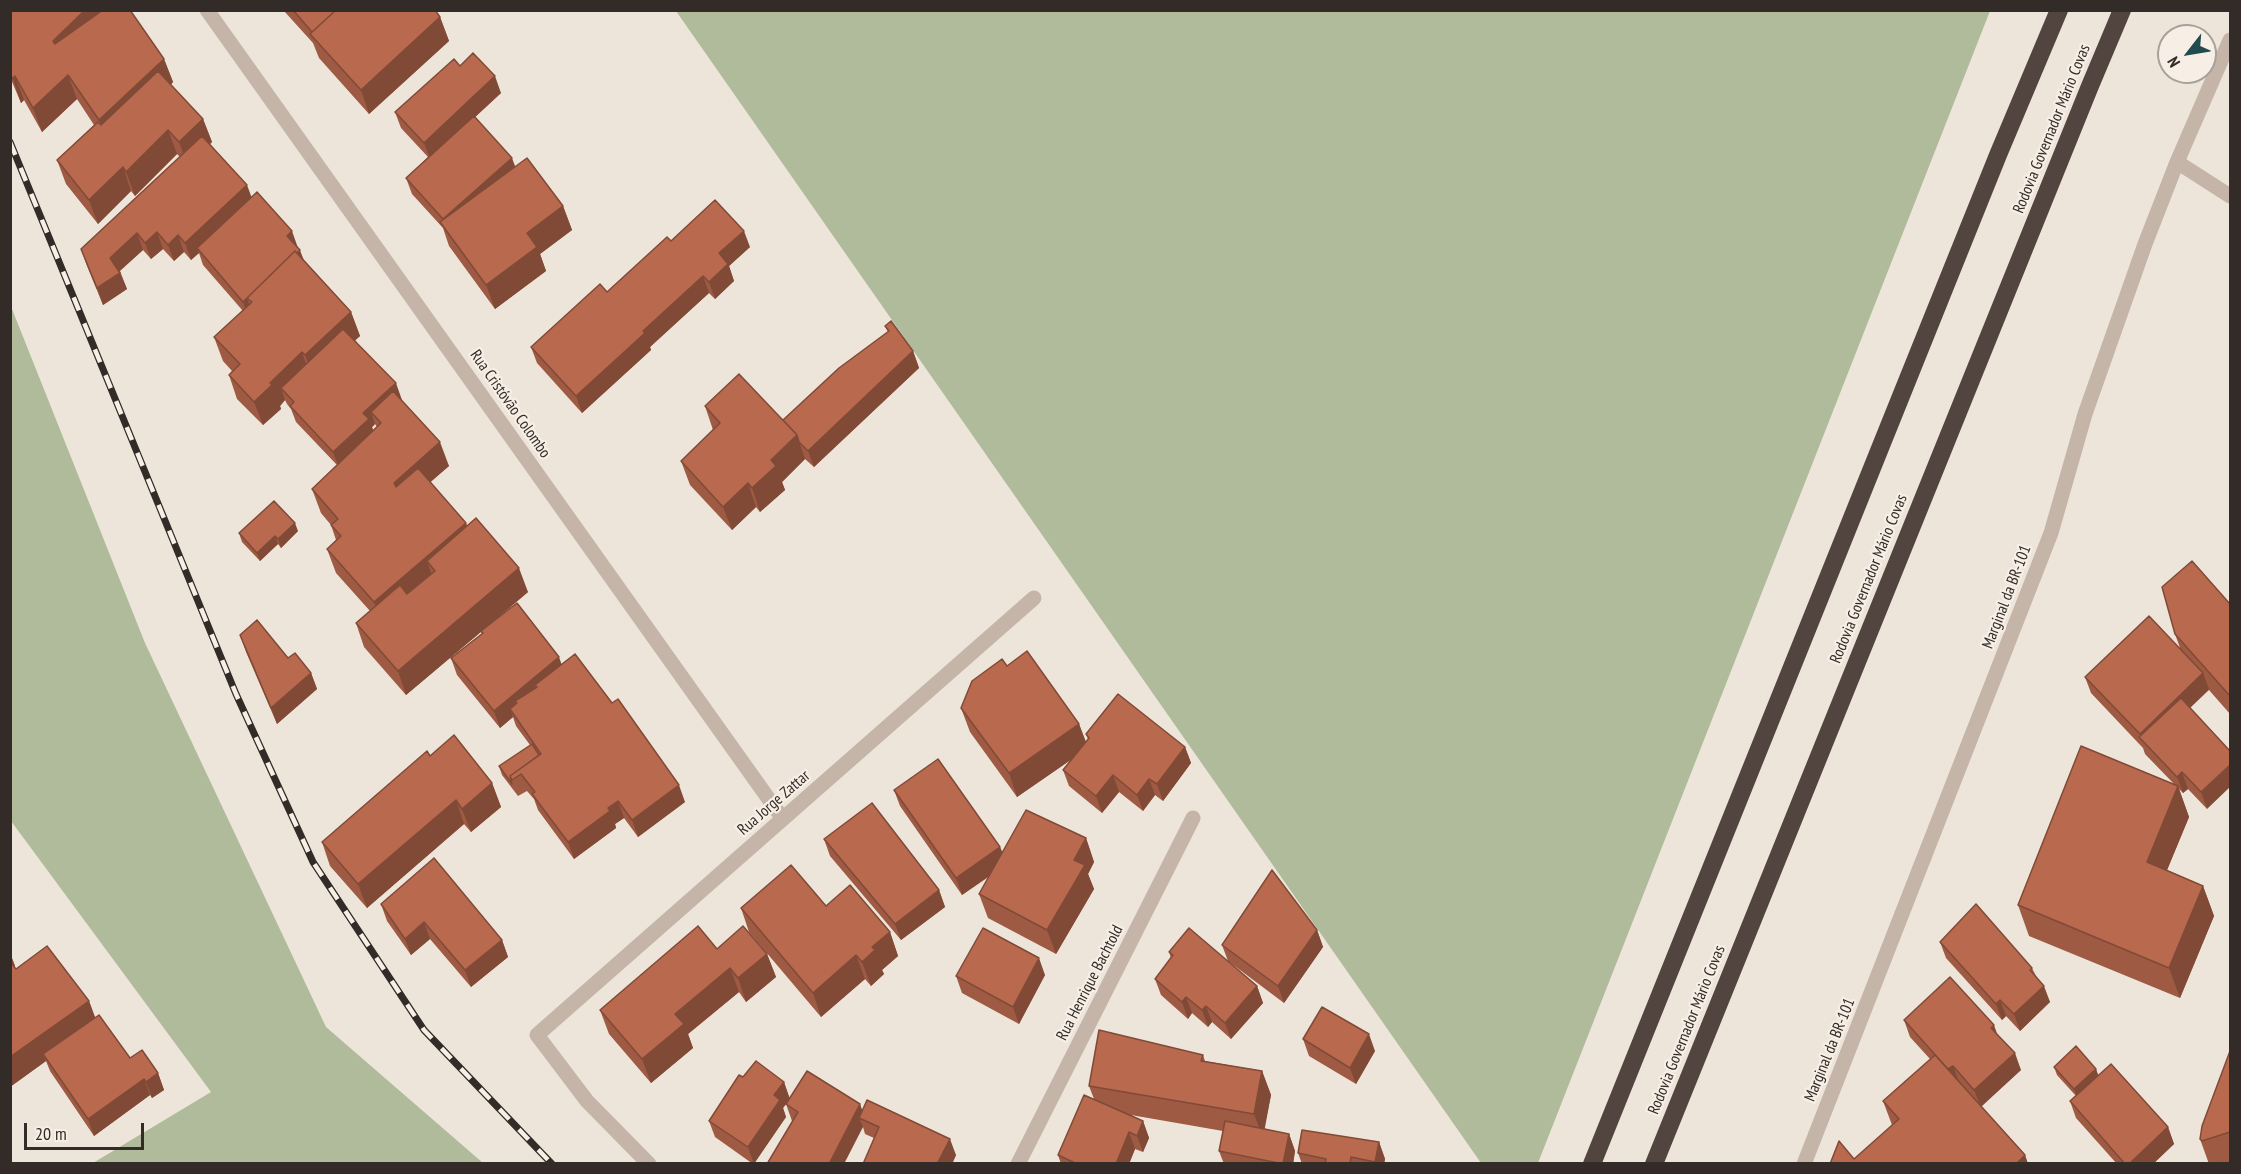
<!DOCTYPE html>
<html>
<head>
<meta charset="utf-8">
<style>
	body { margin:0 }
	#map { position:relative; width:2241px; height:1174px; overflow:hidden; background:#eee5da; font-family:"PT Sans Narrow",sans-serif }
	canvas { display:block }
	.frame { position:absolute; inset:0; border:12px solid #322b27; pointer-events:none }
	.north { position:absolute; left:2157px; top:24px; width:60px; height:60px; box-sizing:border-box; background:#f7efe6; border:2px solid #a8a19a; border-radius:50%; rotate:239deg; font-size:16px; font-weight:700; line-height:24px; text-align:center; color:#322b27 }
	.north::after { content:''; display:block; margin:auto; width:21px; height:27px; background:#214b4f; clip-path:polygon(50% 0,100% 100%,50% 72%,0 100%) }
	.scale { position:absolute; left:24px; top:1123px; width:120px; height:27px; box-sizing:border-box; border:3px solid #322b27; border-top:0; padding-left:8px; font-size:18px; line-height:21px; white-space:nowrap; color:#322b27; -webkit-text-stroke:4px #f7efe6; paint-order:stroke }
</style>
</head>
<body>
<div id="map">
<canvas width="2241" height="1174"></canvas>
<div class="frame"></div>
<div class="north">N</div>
<div class="scale">20 m</div>
</div>
<script>
const c = document.querySelector('canvas').getContext('2d');
c.lineJoin = 'round';
function fill(path, color) { c.fillStyle = color; c.fill(path, 'evenodd'); }
const toPath = rows => new Path2D(rows.map(r => 'M' + r).join(''));
function trace(path, color, width, dash) { c.strokeStyle = color; c.lineWidth = width; c.lineCap = dash ? 'butt' : 'round'; c.setLineDash(dash || []); c.stroke(path); }
function label(font, color, halo, rows, align = 'center') {
  c.font = font + ' "PT Sans Narrow",sans-serif'; c.lineWidth = 4.5; c.setLineDash([]); c.textBaseline = 'middle'; c.strokeStyle = halo; c.fillStyle = color; for (const [text, x, y, turn = 0] of rows) {
    c.save(); c.translate(x, y); c.rotate((+turn || 0) * Math.PI / 180); c.textAlign = isNaN(turn) ? turn : align; if (halo) c.strokeText(text, 0, 0); c.fillText(text, 0, 0); c.restore();
  }
}
fill(toPath([
	[676,11,1990,11,1538,1163,1481,1163],
	[10,304,145,643,326,1027,483,1163,93,1163,211,1092,11,821]
]), '#b0bb9c');
trace(toPath([
	[207,10,783,819],
	[2177,162,2230,196],
	[649,1164,587,1101,537,1035,1034,598],
	[1018,1164,1193,818],
	[1804,1164,2051,533,2085,414,2145,244,2177,162,2230,40]
]), '#c5b5a8', 15);
trace(toPath([
	[1592,1164,1998,155,2059,10],
	[1654,1164,2090,86,2122,10]
]), '#52453f', 18);
const rail = toPath([
	[10,142,236,694,313,862,424,1030,552,1164]
]);
trace(rail, '#322b27', 7);
trace(rail, '#f7efe6', 4.5, [14]);
fill(toPath([
	[10,10,164,59,173,82,171,85,203,119,212,142,210,144,251,197,298,248,304,260,351,312,360,336,355,340,401,400,449,466,430,482,466,523,467,526,528,592,487,627,561,665,685,802,638,837,624,818,615,824,616,828,574,859,538,810,534,799,527,791,518,796,502,775,499,766,530,745,516,726,513,717,500,728,457,675,451,658,482,634,481,632,406,695,364,647,356,623,370,611,336,573,327,549,336,540,331,525,321,513,312,489,337,465,296,422,291,409,287,404,285,400,280,406,281,409,263,425,237,399,229,375,232,371,223,361,214,337,243,311,203,265,199,253,191,260,184,252,174,261,163,249,151,259,143,250,120,271,127,289,103,305,87,266,81,249,180,157,177,154,135,196,131,191,98,224,66,184,57,160,94,125,77,99,42,132,24,100,21,103,10,77],
	[375,424,377,427,373,431,372,427],
	[435,10,440,17,449,41,369,114,319,58,313,43,284,11],
	[460,66,501,93,475,117,515,167,563,206,572,230,540,254,546,271,495,309,449,246,443,228,412,194,406,178,428,157,401,128,395,112],
	[671,241,750,247,729,266,734,281,715,299,709,293,650,347,651,350,582,413,537,363,531,347,607,292],
	[885,326,913,351,919,368,814,467,805,459,782,482,785,490,760,512,756,507,732,530,690,485,681,461,713,430,705,406,783,420,888,332],
	[298,531,281,548,278,544,260,561,242,542,239,533],
	[2230,604,2230,714,2209,690,2190,708,2207,809,2188,789,2183,793,2179,789,2189,817,2167,870,2203,886,2214,916,2180,998,2029,936,2018,905,2175,785,2145,754,2143,748,2091,693,2085,677,2180,648,2175,634],
	[240,635,311,673,317,689,277,724,246,652],
	[1007,666,1079,724,1086,742,1088,739,1086,734,1185,747,1191,763,1163,801,1155,795,1143,811,1119,792,1102,813,1069,786,1063,770,1072,759,1017,797,970,732,961,708],
	[430,756,492,783,501,807,471,832,464,824,367,908,330,866,322,842],
	[894,790,1000,847,1002,852,1086,838,1094,862,1088,874,1094,889,1056,954,988,918,979,894,990,876,962,895,900,806],
	[824,839,939,890,945,907,901,940,830,856],
	[381,904,502,940,508,957,471,987,430,939,411,955,387,921],
	[826,906,890,932,898,956,882,970,884,974,871,986,865,979,821,1017,749,932,741,908],
	[1317,930,1323,947,1284,1003,1228,961,1222,945],
	[1940,942,2032,968,2036,976,2050,1002,2020,1031,2006,1016,2002,1020,1946,958],
	[717,949,767,954,776,977,746,1002,739,992,688,1034,693,1048,651,1083,609,1034,600,1010],
	[1169,952,1257,986,1263,1003,1231,1039,1212,1022,1208,1027,1192,1013,1188,1019,1161,995,1155,979,1171,958],
	[10,953,15,966,14,967,16,969,89,1001,95,1018,130,1058,158,1073,164,1090,152,1098,150,1095,94,1136,50,1071,46,1061,10,1087],
	[1045,975,1019,1024,962,993,956,976],
	[1904,1020,1998,1035,2021,1070,1981,1106,2025,1155,2028,1164,1830,1164,1854,1159,1892,1125,1883,1101,1930,1059,1910,1037],
	[1303,1039,1375,1051,1356,1084,1309,1056],
	[2230,1051,2230,1164,2209,1164,2200,1139],
	[1203,1055,1205,1061,1262,1071,1271,1095,1264,1129,1289,1134,1295,1151,1293,1164,1224,1164,1219,1151,1223,1131,1131,1115,1143,1121,1149,1138,1143,1152,1135,1149,1129,1164,1061,1164,1058,1155,1094,1099,1089,1086],
	[2054,1067,2096,1069,2098,1076,2168,1127,2174,1144,2153,1164,2117,1164,2076,1118,2070,1101,2076,1096,2057,1075],
	[743,1077,784,1082,789,1098,860,1104,862,1111,956,1155,952,1164,863,1164,874,1138,865,1134,863,1127,792,1121,786,1104,783,1108,786,1117,753,1164,715,1137,709,1121],
	[1379,1142,1385,1159,1384,1164,1302,1164,1298,1153]
]), '#9e5a43');
fill(toPath([
	[85,10,119,10,61,65,53,41],
	[440,17,449,41,369,114,361,90],
	[164,59,173,82,108,144,99,120],
	[68,75,77,99,42,132,33,108],
	[15,76,24,100,21,103,13,79],
	[495,76,501,93,430,159,424,143],
	[203,119,212,142,188,166,179,142],
	[168,130,177,154,135,196,126,172],
	[512,158,518,174,443,219],
	[123,167,131,191,98,224,89,200],
	[247,185,253,201,197,248,199,253,191,260,185,243],
	[563,206,572,230,540,254,546,271,495,309,486,285,527,233],
	[292,231,298,248,287,236],
	[744,231,750,247,729,266,734,281,715,299,709,282,719,253],
	[157,232,163,249,151,259,145,243],
	[137,233,143,250,116,274,110,258],
	[178,235,184,252,174,261,168,245],
	[300,250,306,267,252,302],
	[120,273,127,289,103,305,97,288],
	[703,276,709,293,650,347,651,350,582,413,576,396,643,331],
	[247,298,253,315,249,319,243,302],
	[351,312,360,336,314,379,305,355],
	[913,351,919,368,814,467,808,451],
	[302,352,310,376,281,388,285,400,280,406,281,409,263,425,254,402,270,383],
	[396,383,402,400,371,412,375,424,372,427,375,435,339,468,333,452,363,413],
	[797,435,805,459,782,482,785,490,760,512,752,488,771,460],
	[440,442,449,466,402,507,394,483],
	[748,483,756,507,732,530,723,507],
	[295,523,298,531,281,548,278,539],
	[466,523,474,547,435,571,427,561,434,581,383,626,374,602],
	[275,536,278,544,260,561,257,553],
	[519,568,528,592,406,695,398,671],
	[559,657,565,674,537,687,535,685,539,695,517,703,515,701,519,712,510,709,513,717,500,728,494,711],
	[311,673,317,689,277,724,271,708],
	[2203,673,2209,689,2149,748,2142,740,2140,734],
	[1079,724,1088,748,1017,797,1009,773],
	[1185,747,1191,763,1163,801,1157,784],
	[2230,765,2230,787,2207,809,2201,792],
	[2182,772,2188,789,2183,793,2177,777],
	[1113,775,1119,792,1102,813,1096,796],
	[1149,779,1155,795,1143,811,1137,795],
	[492,783,501,807,471,832,462,809],
	[679,785,685,802,638,837,632,820],
	[2178,786,2189,817,2158,892,2147,862],
	[456,800,464,824,367,908,358,884],
	[618,801,624,818,615,824,616,828,574,859,568,842],
	[1086,838,1094,862,1088,874,1094,889,1056,954,1047,930,1074,860],
	[1000,847,1007,863,962,895,956,878],
	[2203,886,2214,916,2180,998,2169,968],
	[939,890,945,907,901,940,895,924],
	[424,922,430,939,411,955,405,939],
	[1317,930,1323,947,1284,1003,1278,986],
	[890,932,898,956,882,970,884,974,871,986,862,962,872,947],
	[502,940,508,957,471,987,465,970],
	[10,953,15,966,10,969],
	[767,954,776,977,746,1002,738,978],
	[856,955,865,979,821,1017,813,993],
	[1039,958,1045,975,1019,1024,1013,1007],
	[730,968,739,992,688,1034,693,1048,651,1083,642,1059,675,1014],
	[1257,986,1263,1003,1231,1039,1225,1023],
	[2044,986,2050,1002,2020,1031,2014,1014],
	[1186,997,1192,1013,1188,1019,1182,1002],
	[2000,1000,2006,1016,2002,1020,1996,1004],
	[89,1001,98,1025,43,1054,46,1061,10,1087,10,1057],
	[1206,1006,1212,1022,1208,1027,1202,1010],
	[1994,1025,2000,1042,1991,1028],
	[1369,1034,1375,1051,1356,1084,1350,1068],
	[2015,1053,2021,1070,1981,1107,1974,1090],
	[1953,1066,1959,1082,1948,1070],
	[2096,1069,2099,1077,2077,1097,2074,1089],
	[1262,1071,1271,1095,1263,1138,1254,1114],
	[158,1073,164,1090,152,1098,146,1082],
	[144,1079,150,1095,94,1136,88,1119],
	[784,1082,790,1099,783,1108,786,1117,754,1164,748,1147,774,1095],
	[860,1104,866,1121,859,1118,863,1127,844,1164,829,1164],
	[1143,1121,1149,1138,1143,1152,1137,1136],
	[2168,1127,2174,1144,2153,1164,2129,1164],
	[1129,1132,1135,1149,1129,1164,1116,1164],
	[1289,1134,1295,1151,1293,1164,1283,1164],
	[950,1139,956,1155,952,1164,937,1164],
	[1379,1142,1385,1159,1384,1164,1375,1164,1375,1162],
	[2025,1155,2028,1164,2016,1164]
]), '#814a37');
const building = toPath([
	[10,10,85,10,53,41,55,44,103,10,130,10,164,59,99,120,68,75,33,108,15,76,13,79,10,74,10,10],
	[293,10,336,10,312,32,293,10],
	[336,10,435,10,440,17,361,90,310,34,336,10],
	[473,53,495,76,424,143,395,112,454,59,460,66,473,53],
	[158,71,203,119,179,142,168,130,126,172,123,167,89,200,57,160,98,122,101,125,158,71],
	[474,116,512,158,443,219,406,178,474,116],
	[202,136,247,185,185,243,178,235,168,245,157,232,145,243,137,233,110,258,120,273,97,288,81,249,202,136],
	[527,158,563,206,527,233,537,247,486,285,440,222,527,158],
	[257,192,292,231,287,236,300,250,297,253,295,251,243,302,197,248,257,192],
	[715,200,744,231,719,253,728,264,709,282,703,276,643,331,645,333,576,396,531,347,600,284,607,292,667,237,671,241,715,200],
	[295,251,351,312,305,355,302,352,270,383,272,385,254,402,229,375,240,364,214,337,252,302,247,298,295,251],
	[891,321,913,351,808,451,799,442,797,435,783,420,839,368,889,331,885,326,891,321],
	[343,329,396,383,363,413,369,419,333,452,290,406,294,402,281,388,343,329],
	[739,374,797,435,771,460,776,466,752,488,748,483,723,507,681,461,720,423,705,406,739,374],
	[393,391,440,442,394,483,396,487,418,468,466,523,374,602,327,549,341,536,331,525,338,519,312,489,381,423,371,412,393,391],
	[274,501,295,523,278,539,275,536,257,553,239,533,274,501],
	[476,518,519,568,398,671,356,623,400,585,407,594,435,571,427,561,476,518],
	[2192,561,2230,604,2230,696,2175,634,2162,587,2192,561],
	[517,603,559,657,494,711,451,658,483,633,481,631,517,603],
	[2149,616,2203,673,2140,734,2085,677,2149,616],
	[257,620,288,658,295,653,311,673,271,708,240,635,257,620],
	[1027,651,1079,724,1009,773,961,708,972,681,1002,659,1007,666,1027,651],
	[575,654,612,703,618,699,679,785,632,820,618,801,608,808,610,811,568,842,532,794,535,792,521,774,512,780,510,776,541,754,510,709,517,703,515,701,537,687,535,685,575,654],
	[1118,694,1185,747,1157,784,1149,779,1137,795,1113,775,1096,796,1063,770,1089,738,1086,734,1118,694],
	[2181,698,2230,751,2230,765,2201,792,2182,772,2177,777,2139,737,2181,698],
	[454,735,492,783,462,809,456,800,358,884,322,842,427,751,430,756,454,735],
	[532,744,539,755,510,776,512,784,499,766,532,744],
	[2081,746,2178,786,2147,862,2203,886,2169,968,2018,905,2081,746],
	[938,759,1000,847,956,878,894,790,938,759],
	[872,803,939,890,895,924,824,839,872,803],
	[1026,810,1086,838,1074,860,1085,865,1047,930,979,894,1026,810],
	[434,858,502,940,465,970,424,922,405,939,381,904,434,858],
	[791,865,826,906,850,885,890,932,872,947,875,950,862,962,856,955,813,993,741,908,791,865],
	[1272,870,1317,930,1278,986,1222,945,1272,870],
	[1976,904,2032,968,2030,970,2044,986,2014,1014,2000,1000,1996,1004,1940,942,1976,904],
	[698,926,717,949,743,926,767,954,738,978,730,968,675,1014,684,1024,642,1059,600,1010,698,926],
	[983,928,1039,958,1013,1007,956,976,983,928],
	[1189,928,1257,986,1225,1023,1206,1006,1202,1010,1186,997,1182,1002,1155,979,1173,955,1169,952,1189,928],
	[47,946,89,1001,10,1057,10,962,16,969,47,946],
	[1950,977,1994,1025,1991,1028,2015,1053,1974,1090,1953,1066,1948,1069,1904,1020,1950,977],
	[1322,1007,1369,1034,1350,1068,1303,1039,1322,1007],
	[99,1015,130,1058,142,1050,158,1073,146,1082,144,1079,88,1119,43,1054,99,1015],
	[1099,1030,1203,1055,1201,1061,1262,1071,1254,1114,1089,1086,1099,1030],
	[2076,1046,2096,1069,2074,1089,2054,1067,2076,1046],
	[2230,1051,2230,1132,2202,1141,2200,1139,2202,1126,2230,1051],
	[1935,1055,2025,1155,2016,1164,1830,1164,1839,1141,1854,1159,1899,1119,1883,1101,1935,1055],
	[756,1061,784,1082,774,1095,780,1100,748,1147,709,1121,739,1075,743,1077,756,1061],
	[2111,1064,2168,1127,2129,1164,2125,1164,2070,1101,2111,1064],
	[807,1071,860,1104,829,1164,767,1164,798,1112,786,1104,807,1071],
	[1084,1095,1143,1121,1137,1136,1129,1132,1116,1164,1077,1164,1058,1155,1084,1095],
	[867,1100,950,1139,937,1164,863,1164,879,1127,859,1118,867,1100],
	[1225,1121,1289,1134,1283,1164,1219,1151,1225,1121],
	[1302,1130,1379,1142,1375,1162,1351,1157,1350,1164,1325,1164,1326,1159,1298,1153,1302,1130]
]);
fill(building, '#b8694e');
trace(building, '#814a37', 1.5);
label('16px', '#322b27', '#f7efe6', [
	["Rodovia Governador Mário Covas",2052,129,-68],
	["Rua Cristóvão Colombo",510,404,55],
	["Rodovia Governador Mário Covas",1869,579,-68],
	["Marginal da BR-101",2007,597,-69],
	["Rua Jorge Zattar",774,803,-41],
	["Rua Henrique Bachtold",1090,983,-63],
	["Rodovia Governador Mário Covas",1687,1030,-68],
	["Marginal da BR-101",1830,1050,-68]
]);
</script>
</body>
</html>
